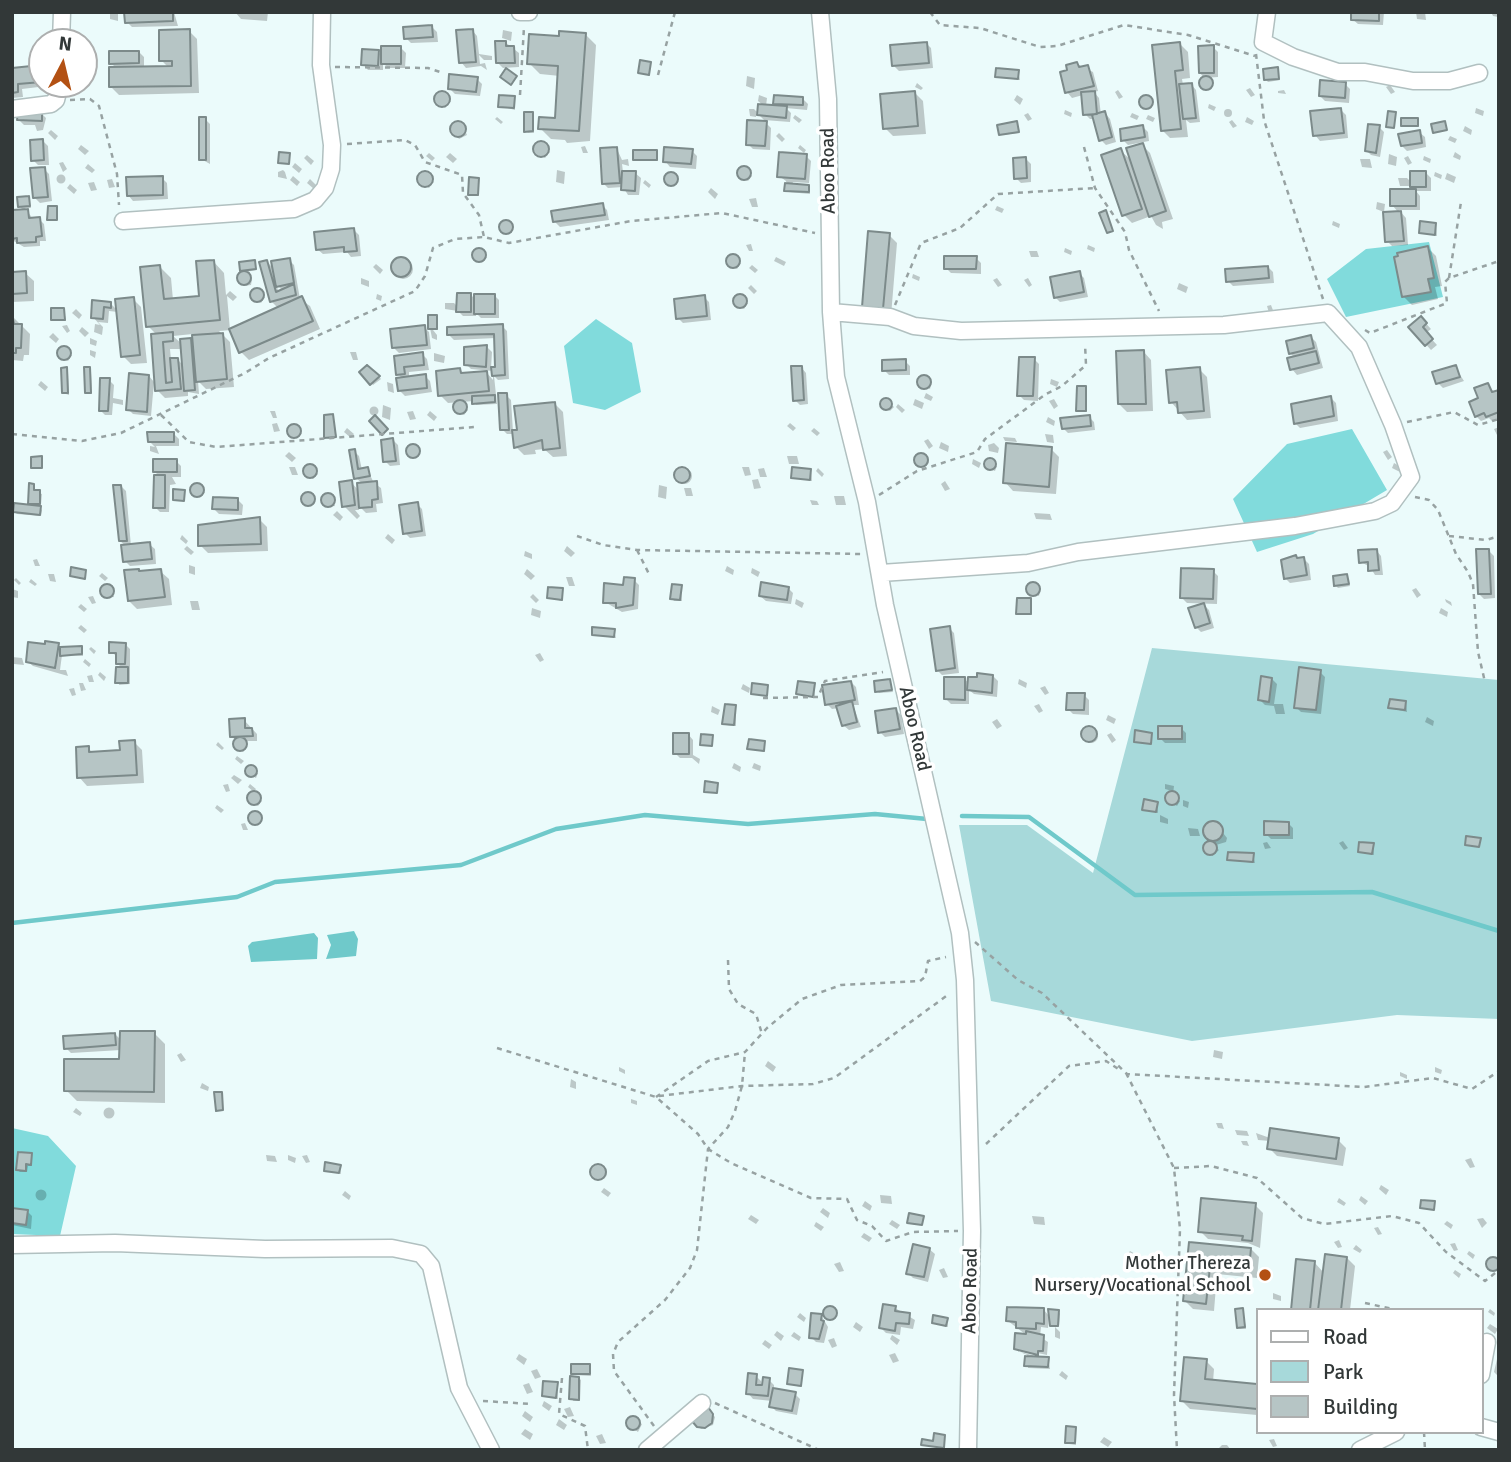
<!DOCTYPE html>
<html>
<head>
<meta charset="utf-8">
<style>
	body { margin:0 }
	#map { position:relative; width:1511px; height:1462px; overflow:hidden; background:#ebfbfb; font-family:Signika,sans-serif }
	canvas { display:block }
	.frame { position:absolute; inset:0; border:14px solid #323838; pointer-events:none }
	.legend { position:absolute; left:1256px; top:1308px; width:228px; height:126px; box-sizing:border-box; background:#fff; border:2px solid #adafaf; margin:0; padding:9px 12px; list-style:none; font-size:21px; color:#323838 }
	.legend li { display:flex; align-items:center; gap:14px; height:35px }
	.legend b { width:35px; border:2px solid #adafaf }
	.north { position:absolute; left:28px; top:28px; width:70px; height:70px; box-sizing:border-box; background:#fff; border:2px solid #adafaf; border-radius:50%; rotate:7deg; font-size:19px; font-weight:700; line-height:28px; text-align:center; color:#323838 }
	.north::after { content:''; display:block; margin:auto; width:24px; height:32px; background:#b35113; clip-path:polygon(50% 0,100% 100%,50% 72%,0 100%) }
</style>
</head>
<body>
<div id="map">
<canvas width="1511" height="1462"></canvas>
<div class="frame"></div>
<ul class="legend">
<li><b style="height:9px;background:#fff"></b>Road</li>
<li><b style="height:19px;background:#a7d9da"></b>Park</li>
<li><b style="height:19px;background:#b6c5c5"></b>Building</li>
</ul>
<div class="north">N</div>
</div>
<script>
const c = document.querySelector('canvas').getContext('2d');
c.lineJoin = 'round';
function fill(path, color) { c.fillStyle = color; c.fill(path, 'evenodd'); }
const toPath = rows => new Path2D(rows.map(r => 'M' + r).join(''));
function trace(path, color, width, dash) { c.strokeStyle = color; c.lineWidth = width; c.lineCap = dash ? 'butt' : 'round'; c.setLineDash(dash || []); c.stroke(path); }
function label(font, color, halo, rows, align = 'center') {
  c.font = font + ' Signika,sans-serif'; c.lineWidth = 7; c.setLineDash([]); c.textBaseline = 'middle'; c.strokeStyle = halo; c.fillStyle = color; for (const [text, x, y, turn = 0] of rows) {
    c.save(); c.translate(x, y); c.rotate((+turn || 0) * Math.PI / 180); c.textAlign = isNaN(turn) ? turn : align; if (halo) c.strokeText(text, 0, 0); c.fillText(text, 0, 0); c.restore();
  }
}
fill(toPath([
	[1152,648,1499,680,1499,1019,1397,1015,1192,1041,991,1001,959,825,1027,825,1093,873]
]), '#a7d9da');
fill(toPath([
	[1429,242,1443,297,1346,317,1327,279,1366,249],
	[596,319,632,343,641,392,605,410,573,403,564,346],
	[1352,429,1387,490,1313,534,1257,552,1233,499,1287,444],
	[12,1128,48,1136,76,1166,60,1236,12,1234]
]), '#81dbdc');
fill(toPath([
	[354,931,358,939,356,956,326,959,331,945,327,935],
	[314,933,318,938,317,959,251,962,248,946,252,942]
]), '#6fc9ca');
fill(toPath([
	[110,12,118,13,118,21,110,19],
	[126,12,174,12,178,26,132,27,127,22],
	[235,12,268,12,267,21,241,19],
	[1353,12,1384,12,1383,25,1358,24,1352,19],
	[1416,12,1425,12,1426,20,1417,19],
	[1491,12,1499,12,1498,17,1493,16],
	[432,27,437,32,438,42,411,43,406,38],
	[472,30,477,36,479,54,492,56,492,60,484,60,479,55,480,64,485,63,487,70,481,66,466,68,461,62],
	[503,30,512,32,511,41,502,38],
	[189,31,197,39,199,93,119,95,111,87,117,69,111,63,139,52,144,57,144,69,169,68,161,60],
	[585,34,596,45,590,141,567,143,565,140,551,139,540,128,557,120,560,76,540,74,529,63,561,38],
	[505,42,519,53,519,67,503,68,498,63],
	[926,43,931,48,933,68,899,71,894,66],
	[1180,44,1188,52,1190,78,1182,79,1183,85,1191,84,1196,90,1200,122,1190,123,1186,120,1188,137,1170,138,1162,130],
	[1213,47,1218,52,1218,77,1204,78,1200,73],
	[84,48,88,50,87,63,84,63],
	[401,48,406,53,405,68,388,68,383,63,383,70,368,70,363,64,378,52,383,56],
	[1077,64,1093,72,1098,91,1094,92,1099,98,1101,115,1105,113,1110,119,1116,142,1106,145,1101,140,1095,119,1090,119,1085,114,1083,95,1072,98,1067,92],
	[40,67,42,84,47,86,22,89,23,97,12,98,12,70],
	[1277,69,1280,80,1268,82,1266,80],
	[1018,72,1020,80,997,77],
	[747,76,755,78,754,89,746,86],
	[477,79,482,84,480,96,455,94,450,89],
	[1204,79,1213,83,1211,90,1202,86],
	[917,83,923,88,921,90,915,87],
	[1345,84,1350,89,1349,103,1325,101,1320,96],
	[1390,85,1395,92,1391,94,1386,87],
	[1250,88,1255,95,1251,97,1246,90],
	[1118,90,1123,97,1119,99,1115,92],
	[1284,90,1286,94,1278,93,1278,91],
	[441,93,451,101,445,108,436,99],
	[915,93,923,101,926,134,893,136,885,128],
	[759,95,767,98,766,106,780,108,775,103,803,99,808,104,807,110,786,108,791,113,790,122,764,120,756,112,756,117,750,116,749,109,754,109,759,114,764,106,758,101],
	[1017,95,1023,99,1020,105,1014,100],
	[514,98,515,110,500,106],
	[1143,98,1153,102,1151,109,1142,105],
	[1209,104,1216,107,1214,111,1208,108],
	[1476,108,1484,111,1483,116,1475,113],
	'1224 113a4 4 0 1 1 8 0a4 4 0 1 1-8 0Z',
	[1065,110,1072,113,1071,117,1064,114],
	[1341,110,1346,115,1348,138,1320,141,1315,135],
	[41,113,46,118,43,130,37,131,35,125,24,125,19,120],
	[1028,113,1032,119,1028,121,1024,115],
	[1132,113,1139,116,1137,120,1130,117],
	[532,114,534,133,528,133,526,131],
	[795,115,802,120,799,123,793,118],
	[1148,115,1155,118,1153,122,1146,119],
	[497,117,503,122,501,124,495,119],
	[1247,117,1254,121,1252,125,1245,122],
	[205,119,210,124,210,164,201,159],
	[1417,119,1419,127,1403,126],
	[1232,120,1237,126,1233,128,1229,122],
	[766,123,771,128,770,150,753,149,748,144],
	[1017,123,1020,133,1001,135],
	[462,124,467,135,459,139,451,128,453,125],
	[1465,126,1472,130,1471,135,1463,131],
	[1143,127,1148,132,1149,141,1128,145,1123,140],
	[1379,127,1384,132,1380,157,1371,155,1366,150],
	[51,130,58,136,55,140,48,133],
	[1419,132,1425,137,1426,147,1407,151,1402,146],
	[779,133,785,139,782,142,776,136],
	[1450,136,1457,139,1455,143,1448,140],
	[43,141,48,146,49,165,38,165,33,160],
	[540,144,550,152,545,158,535,150],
	[81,145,89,151,85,155,78,149],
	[800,145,806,150,804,153,798,148],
	[1142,145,1150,153,1173,219,1162,222,1163,229,1156,225,1151,216,1132,223,1124,215,1120,150,1133,162],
	[585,146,588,153,583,153,581,147],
	[617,149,622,160,628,159,629,166,622,164,623,172,635,173,641,178,639,195,628,195,623,187,608,188,603,183],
	[692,151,697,156,696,169,670,167,665,161],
	[657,152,658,161,635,159],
	[1455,152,1461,156,1460,160,1453,157],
	[429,153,435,158,432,161,426,156],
	[450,153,457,159,453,163,446,157],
	[1389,154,1397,157,1396,166,1388,164],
	[307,155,314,161,311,165,304,158],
	[806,156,811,161,809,183,793,182,792,185,809,186,810,194,788,192,786,181,779,176],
	[1408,156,1412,163,1408,165,1404,158],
	[1424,156,1431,159,1430,163,1423,160],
	[1026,159,1031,164,1031,182,1021,183,1016,178],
	[1360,159,1370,159,1372,168,1362,167],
	[63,162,67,169,63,172,59,163],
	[295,163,302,169,299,173,292,167],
	[88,164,95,170,92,173,85,168],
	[744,168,752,176,748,181,740,174],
	[44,169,49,174,52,201,40,203,35,198],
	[283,170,285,172,287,179,278,177,278,172],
	[557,170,565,172,564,184,556,182],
	[1435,172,1442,175,1441,179,1434,176],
	[1426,173,1431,178,1431,191,1416,191,1420,196,1420,210,1399,210,1406,218,1408,245,1392,246,1387,241,1399,213,1392,205,1416,191,1411,186,1400,186,1398,178,1407,178,1411,182],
	[1447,173,1456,177,1454,183,1445,179],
	[424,174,434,182,429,188,419,180],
	[670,174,678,181,674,186,666,179],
	'56.5 179a4.5 4.5 0 1 1 9 0a4.5 4.5 0 1 1-9 0Z',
	[293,176,300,182,297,186,290,180],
	[162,178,167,183,168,199,133,201,128,195],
	[112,179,115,187,109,188,107,180],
	[310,179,317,186,314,189,307,183],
	[478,179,479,196,472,196,470,194],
	[645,180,651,185,649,188,643,183],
	[94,182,97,190,91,191,88,183],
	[70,184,77,190,74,194,67,188],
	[711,188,718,194,715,199,708,192],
	[28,198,31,208,25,208,33,219,39,219,44,224,46,241,40,241,40,246,24,247,12,240,12,212,24,211,19,206],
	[756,198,758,207,752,207,749,199],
	[1377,202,1385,204,1384,212,1376,209],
	[602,205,607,210,609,220,560,227,555,222],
	[997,206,1004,209,1002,213,995,210],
	[1333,221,1340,224,1339,228,1332,225],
	[510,223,512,233,505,234,502,224],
	[1436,225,1437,236,1421,233],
	[354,230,359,235,361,256,351,257,347,252,323,254,317,249],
	[889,235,897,243,891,316,872,315],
	[751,244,753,251,749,251,746,245],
	[1088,245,1095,248,1094,252,1087,249],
	[1065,248,1072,251,1071,255,1064,252],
	[1428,248,1436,256,1442,286,1435,287,1438,299,1412,305,1403,296],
	[479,250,487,257,483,262,475,255],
	[1029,251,1037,251,1039,257,1031,257],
	[733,256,741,263,737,269,728,261],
	[776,257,786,262,784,266,774,261],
	[976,258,981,263,981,274,951,273,946,268],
	'393 269a10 10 0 1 1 20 0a10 10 0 1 1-20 0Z',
	[289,260,294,265,300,299,310,306,320,329,249,360,241,352,231,330,219,331,230,342,234,387,206,389,198,381,199,394,188,392,188,396,165,398,157,390,157,335,148,326,160,267,171,278,173,300,201,297,213,261,224,273,226,295,230,291,237,297,233,301,227,296,230,330,279,309,271,301,267,262,275,270],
	[276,284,284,292,279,293],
	[193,334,194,345,190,340,182,344,173,336],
	[170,349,182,349,184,366,177,359,171,360],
	[254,262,257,270,245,272,252,279,251,285,244,286,239,281,240,274,246,274,242,270],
	[376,264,383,270,380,274,373,267],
	[752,265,758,270,755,273,749,268],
	[1268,267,1273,272,1274,283,1233,286,1228,281],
	[25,273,34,281,34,301,12,302,12,274],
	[1079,273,1084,278,1088,297,1060,302,1055,297],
	[913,274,920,277,919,281,912,278],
	[361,278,369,281,369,287,361,284],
	[997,278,1002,285,998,287,993,280],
	[1028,278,1032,285,1029,287,1024,280],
	[1179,283,1188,287,1186,293,1177,289],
	[751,285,757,291,754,294,748,288],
	[257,290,265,297,261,303,253,295],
	[377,294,382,296,381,301,376,299],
	[471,295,476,300,494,295,499,300,499,318,481,318,476,313,476,316,463,316,458,311,445,309,445,303,454,303,458,307],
	[704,297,709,302,711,320,683,323,678,318],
	[740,297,748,303,744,309,736,302],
	[133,299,141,307,147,363,131,364,123,356,118,312,109,311,108,323,98,322,103,327,102,335,94,332,95,324,100,325,93,317,94,302,110,303,118,311],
	[1271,305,1274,313,1269,313,1267,306],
	[76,309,82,315,79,319,72,313],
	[64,310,66,321,55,321,53,319],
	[12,316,30,334,29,355,24,355,23,361,12,360],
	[437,317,438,330,433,330,437,335,437,340,432,338,430,328],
	[1421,318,1431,329,1426,333,1437,345,1431,350,1410,327],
	[67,325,70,331,67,333,62,326],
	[502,326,507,331,509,379,498,380,494,376,497,404,476,405,474,401,448,403,440,395,460,370,464,375,487,373,493,380,493,371,471,369,466,364,487,347,492,352,491,369,497,369,496,338,454,340,449,335],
	[82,327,89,333,85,337,79,331],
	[424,327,429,332,431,349,399,353,394,348],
	[53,333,59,339,56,343,49,337],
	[1311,337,1316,342,1323,368,1297,375,1292,369,1295,358,1290,353],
	[90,338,97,341,96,346,90,344],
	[64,348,72,355,68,361,59,353],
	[90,350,96,352,95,358,90,355],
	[1143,351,1151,360,1153,411,1127,412,1119,404],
	[350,352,356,352,358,360,353,360],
	[434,353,445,356,444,363,434,361],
	[422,354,427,359,429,370,409,372,409,378,425,376,430,381,432,392,405,396,400,391,403,379,398,374,396,357],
	[1034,359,1039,364,1038,401,1024,400,1019,395],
	[905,361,910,366,910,375,889,375,884,370],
	[801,367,806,373,808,404,800,405,795,400],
	[1455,367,1464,381,1443,388,1438,383],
	[66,369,68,371,69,395,63,393],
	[89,369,91,371,92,394,87,392],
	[1199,369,1207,377,1211,418,1187,420,1171,402],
	[373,370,381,379,373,385,361,372],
	[149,376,154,382,151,416,133,414,128,409],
	[922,378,932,382,930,389,920,385],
	[1051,379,1059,382,1057,387,1050,384],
	[109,380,114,385,113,398,123,400,123,405,113,403,112,415,105,415,100,410],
	[41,381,48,387,45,391,38,385],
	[387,382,393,384,394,393,388,391],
	[1487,385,1494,393,1499,392,1499,419,1492,421,1489,418,1481,421,1476,416],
	[1085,388,1087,412,1080,412,1078,410],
	[926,393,933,397,931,401,924,398],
	[506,395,511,400,513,432,519,431,555,404,563,412,567,456,553,457,544,449,535,450,536,454,524,455,516,447,514,434,507,434,502,429],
	[1331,398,1336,403,1338,421,1300,428,1295,423],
	[915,399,924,403,922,409,913,405],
	[1054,399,1058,406,1054,409,1049,401],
	[886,400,894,407,890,411,882,405],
	[460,403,468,410,464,415,456,408],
	[898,404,905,410,902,413,896,407],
	[383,405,391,408,390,420,382,417],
	'369.5 411a4.5 4.5 0 1 1 9 0a4.5 4.5 0 1 1-9 0Z',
	[270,411,275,411,277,418,273,418],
	[413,411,416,419,410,420,407,412],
	[430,411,437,417,434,421,427,415],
	[332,416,337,438,328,439,326,437],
	[1048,417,1055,421,1054,426,1046,422],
	[1089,417,1094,422,1095,430,1068,433,1063,428],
	[277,423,280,431,274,432,272,424],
	[790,423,796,428,793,431,787,426],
	[293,426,302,433,297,438,289,431],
	[1499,427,1499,439,1494,429],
	[347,428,354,434,351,438,344,432],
	[814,428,820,433,817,436,811,431],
	[174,434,179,439,179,446,156,446,159,454,150,451,150,446,155,447,149,441],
	[1045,434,1053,435,1054,443,1047,442],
	[1003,437,1015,438,1017,442,1005,441],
	[928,439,933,446,929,449,924,441],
	[393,440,398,445,400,465,390,466,385,461],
	[941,442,949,446,948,452,939,448],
	[994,443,999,448,998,453,989,451,988,445],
	[412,446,420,453,416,458,408,451],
	[1051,449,1059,457,1056,494,1013,491,1005,482],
	[1387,450,1392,457,1388,460,1383,452],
	[354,451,359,456,362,470,367,469,374,483,381,488,383,503,376,504,377,512,366,513,358,505,359,510,355,510,360,516,357,519,344,506,351,482,359,491,363,484,356,478],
	[289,452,296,458,292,462,285,456],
	'917 461a6 6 0 1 1 12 0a6 6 0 1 1-12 0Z',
	[787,456,797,456,799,464,789,464],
	[973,459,981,463,979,468,972,464],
	[989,460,997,466,995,471,986,467],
	[176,461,181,466,181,477,172,477,176,484,170,485,169,512,160,512,155,507,160,477,155,472],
	[1394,463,1401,467,1400,472,1392,468],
	[289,467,295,467,298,475,292,475],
	[309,467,318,474,313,479,305,472],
	[742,467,749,467,751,475,745,476],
	[764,468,767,477,760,477,758,469],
	[818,468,824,474,822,477,816,471],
	'676 476a8 8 0 1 1 16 0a8 8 0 1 1-16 0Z',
	[811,471,812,481,793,477],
	[758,479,761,488,754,489,752,480],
	[945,481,950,489,945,491,941,484],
	[34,485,35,492,42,494,41,505,37,505,42,510,41,516,17,514,15,512,34,507,30,503],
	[197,485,205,492,201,497,192,490],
	[659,485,667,487,666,499,658,497],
	[121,486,126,491,131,546,149,544,155,549,156,564,130,566,125,561,126,546,120,541],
	[684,488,691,488,693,496,686,496],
	[312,495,315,504,308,505,305,496],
	[834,496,844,496,846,505,836,505],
	[325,497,332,497,335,506,328,507],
	[238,500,243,505,242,515,219,514,214,509],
	[810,500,817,501,819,505,812,505],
	[417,504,422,509,426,536,410,538,405,533],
	[337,511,343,517,340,521,333,515],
	[1034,513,1050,514,1052,520,1036,519],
	[259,519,267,527,268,551,208,553,200,545],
	[388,534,395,540,392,544,385,538],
	[182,535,188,541,186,544,180,539],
	[187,546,194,552,191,555,184,549],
	[567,546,575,553,571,557,564,551],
	[1376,550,1381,556,1383,575,1375,575,1370,567,1361,562],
	[525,551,532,554,532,559,524,556],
	[1489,551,1494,556,1495,598,1484,599,1479,594],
	[37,559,40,566,35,566,33,560],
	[1304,559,1309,564,1311,580,1290,583,1285,578],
	[189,565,195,567,195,575,189,573],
	[727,566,734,570,733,575,725,571],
	[752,568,760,572,758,577,751,573],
	[527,569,535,576,531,580,524,574],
	[160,571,169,579,172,605,137,609,129,601],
	[1213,571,1218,576,1217,604,1187,603,1182,598],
	[102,573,108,578,105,581,99,576],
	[48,574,54,574,56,582,50,581],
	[1346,576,1350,586,1338,588,1336,586],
	[566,577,572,577,575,586,569,586],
	[16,578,21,583,19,585,14,580],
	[31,579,37,584,35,586,29,582],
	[634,580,639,585,638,609,622,612,605,602],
	[1031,584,1041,588,1039,596,1028,592],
	[111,587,114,597,106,598,103,588],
	[681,587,682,601,674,601,672,598],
	[788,588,793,593,791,604,766,601,760,596],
	[1416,588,1421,595,1417,598,1412,590],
	[12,589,18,591,18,598,12,597],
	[562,590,563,601,549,598],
	[533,594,539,600,536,603,530,597],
	[93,596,96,603,92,604,88,597],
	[796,599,804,603,802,608,795,604],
	[1445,599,1451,602,1452,606,1446,602],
	[1030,600,1032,615,1020,615,1018,613],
	[190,601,198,601,200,610,192,610],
	[81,604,87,609,84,612,78,607],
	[1204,605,1209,610,1214,628,1201,632,1196,627],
	[532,608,541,611,540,618,531,615],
	[1441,608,1448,612,1447,617,1439,613],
	[81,625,87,630,84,633,78,628],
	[949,628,954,633,959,673,942,675,937,670],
	[614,631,616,638,593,635],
	[125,644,130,649,130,684,119,685,123,669,118,664,118,657,111,652],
	[58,645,62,649,83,650,83,656,62,655,60,670,66,670,68,676,33,666,27,661],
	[91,647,96,651,94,654,89,649],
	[540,653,544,660,540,662,535,655],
	[12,657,22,658,24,665,14,664],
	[85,659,91,664,89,667,83,662],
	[100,672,106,677,104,681,98,675],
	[1320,672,1325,677,1321,714,1301,712,1296,707],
	[92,675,94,682,89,682,87,676],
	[993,676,998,681,997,697,974,694,969,690,969,704,951,704,946,699,964,679,969,683],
	[1019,679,1027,683,1026,688,1018,684],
	[1272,679,1277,684,1274,704,1283,704,1285,714,1276,714,1274,706,1265,705,1259,699],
	[889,681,893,692,879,693,877,691],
	[851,682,856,687,859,705,853,705,861,727,849,730,843,725,839,708,832,709,827,704],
	[79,683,83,683,86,690,81,691],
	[743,684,750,688,749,693,741,689],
	[814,685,815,698,798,693],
	[1045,686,1049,693,1045,695,1040,688],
	[74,688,76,695,72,696,69,689],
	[1084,695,1089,700,1089,715,1073,714,1068,709],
	[1406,702,1407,712,1390,708],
	[1039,704,1043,711,1039,713,1034,706],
	[712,706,720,710,718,715,711,712],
	[736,707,736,726,726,725,724,723],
	[896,710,901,715,904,734,885,737,880,732],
	[1108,715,1116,719,1114,724,1106,720],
	[1427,717,1434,721,1433,726,1425,722],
	[997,719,1002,726,997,729,992,722],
	[244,720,257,734,257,741,241,741,247,746,243,752,232,736],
	[1181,728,1186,733,1186,743,1165,743,1160,738],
	'1084 736a7 7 0 1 1 14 0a7 7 0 1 1-14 0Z',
	[1111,733,1116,740,1112,743,1107,735],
	[688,734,693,740,693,755,700,759,699,764,692,758,680,758,675,753],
	[134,742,142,750,144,783,87,786,79,777,88,748,93,753,122,752],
	[218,742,224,748,222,750,216,745],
	[764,742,765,752,749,749],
	[237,756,244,761,241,764,235,759],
	[734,763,741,767,740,772,732,768],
	[754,763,761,766,760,771,752,768],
	[249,767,258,773,256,778,246,772],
	[234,775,242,780,238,784,231,778],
	[228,784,230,791,226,792,223,785],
	[250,784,256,789,254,792,248,787],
	[1165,784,1174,786,1173,795,1180,801,1177,806,1167,798,1172,791,1165,789],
	[254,794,262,801,258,806,250,799],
	[1183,800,1189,802,1188,808,1183,806],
	[1157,803,1158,813,1144,809],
	[217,805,224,810,221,813,215,808],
	[254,813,262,820,258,825,250,818],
	[1160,815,1168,819,1168,824,1160,822],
	[245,823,248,830,243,830,241,824],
	[1288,823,1293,828,1293,839,1271,839,1266,834],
	[1216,824,1227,838,1226,842,1216,845,1205,831,1207,827],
	[1188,828,1198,829,1200,836,1190,836],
	[1343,841,1348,848,1344,850,1339,843],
	[1267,842,1271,848,1265,849,1263,843],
	[1210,843,1219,850,1212,856,1206,848],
	[1373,845,1374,855,1360,852],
	[1253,855,1255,863,1229,860],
	[154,1033,165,1044,165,1103,77,1101,66,1090,121,1061,121,1050,71,1053,66,1048,115,1034,122,1041],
	[1214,1050,1223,1052,1222,1059,1213,1057],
	[181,1053,186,1060,181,1062,177,1055],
	[768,1061,776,1067,773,1072,765,1066],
	[619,1067,625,1070,625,1074,619,1071],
	[1435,1067,1442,1070,1441,1074,1435,1072],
	[1400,1072,1407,1075,1407,1079,1400,1076],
	[571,1079,576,1082,576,1089,570,1087],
	[202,1083,209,1087,208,1091,200,1088],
	[631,1099,637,1101,637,1105,631,1103],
	'103.5 1113a5.5 5.5 0 1 1 11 0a5.5 5.5 0 1 1-11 0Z',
	[76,1108,82,1113,80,1116,73,1112],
	[1216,1123,1222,1123,1224,1129,1218,1128],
	[1235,1130,1247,1131,1249,1136,1237,1135],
	[1256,1133,1270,1138,1338,1140,1346,1148,1343,1166,1277,1156,1269,1148,1270,1141,1258,1140],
	[1241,1141,1247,1141,1249,1146,1243,1145],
	[31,1155,32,1166,28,1166,27,1172,20,1172,18,1170],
	[266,1155,275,1156,277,1162,267,1161],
	[288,1155,296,1158,295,1163,288,1160],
	[307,1155,310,1162,306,1163,302,1156],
	[1471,1158,1475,1167,1470,1168,1465,1160],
	[340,1166,341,1174,326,1170],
	'593 1173a7 7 0 1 1 14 0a7 7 0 1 1-14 0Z',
	[1381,1185,1389,1190,1386,1195,1379,1189],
	[604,1188,611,1193,608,1197,601,1192],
	'35.5 1195a5.5 5.5 0 1 1 11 0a5.5 5.5 0 1 1-11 0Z',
	[345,1191,351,1196,349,1200,342,1195],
	[880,1195,891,1196,892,1204,881,1203],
	[1361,1196,1368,1201,1365,1205,1359,1200],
	[1339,1198,1346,1203,1344,1206,1337,1202],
	[865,1201,872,1206,870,1211,862,1206],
	[1255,1205,1263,1213,1260,1248,1248,1243,1208,1239,1200,1231],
	[823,1208,830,1213,828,1218,820,1212],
	[12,1209,27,1211,32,1216,31,1229,12,1225],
	[751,1215,759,1220,756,1224,748,1219],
	[1032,1216,1044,1217,1045,1225,1034,1224],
	[1483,1218,1487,1223,1482,1228,1477,1219],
	[892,1220,900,1225,897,1229,889,1224],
	[1447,1221,1453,1225,1451,1229,1444,1224],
	[816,1222,824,1227,821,1231,814,1226],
	[1378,1227,1382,1234,1378,1235,1374,1228],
	[864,1233,872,1238,869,1242,861,1237],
	[1339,1240,1342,1247,1338,1248,1334,1242],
	[1455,1243,1458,1250,1454,1251,1450,1244],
	[1190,1244,1251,1249,1259,1257,1257,1278,1217,1274,1214,1311,1193,1309,1185,1301],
	[1356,1245,1362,1250,1360,1253,1353,1249],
	[929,1249,935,1254,928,1282,913,1278,908,1273],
	[1130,1251,1137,1255,1135,1259,1128,1254],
	[1469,1251,1475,1255,1473,1259,1467,1254],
	[1347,1258,1355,1266,1350,1310,1293,1310,1314,1262,1324,1273],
	[1492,1259,1499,1264,1497,1271,1488,1265],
	[840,1262,844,1271,839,1272,834,1264],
	[944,1268,948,1277,943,1278,939,1270],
	[1455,1270,1461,1274,1459,1278,1453,1273],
	[1035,1282,1042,1286,1040,1290,1033,1285],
	[1273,1293,1281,1296,1281,1301,1273,1299],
	[829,1308,837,1314,834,1320,825,1314],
	[895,1308,915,1320,913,1329,901,1327,900,1335,886,1333,881,1328],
	[1490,1309,1495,1313,1494,1316,1488,1312],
	[1044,1310,1049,1316,1060,1313,1059,1327,1054,1327,1049,1318,1048,1328,1041,1327,1040,1337,1048,1342,1047,1355,1019,1349,1019,1352,1016,1349,1025,1334,1008,1321],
	[1243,1310,1246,1329,1240,1329,1238,1327],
	[800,1313,806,1318,804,1322,797,1317],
	[821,1315,828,1327,824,1343,816,1342,811,1337],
	[947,1319,948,1327,934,1323],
	[856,1322,863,1327,860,1332,853,1327],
	[1490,1324,1498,1329,1495,1334,1487,1328],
	[1055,1327,1060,1332,1060,1339,1055,1337],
	[777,1331,784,1336,781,1341,774,1335],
	[794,1332,801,1337,799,1341,791,1336],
	[892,1335,900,1340,897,1345,890,1339],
	[834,1338,837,1346,832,1348,828,1340],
	[765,1340,772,1345,769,1349,762,1344],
	[1020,1352,1048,1359,1050,1369,1028,1368,1027,1355],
	[895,1353,899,1361,893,1363,889,1355],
	[519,1354,527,1359,524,1365,516,1359],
	[1497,1359,1499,1359,1499,1377,1494,1372],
	[1206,1361,1214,1369,1213,1382,1257,1386,1257,1415,1190,1409,1182,1401],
	[589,1366,591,1376,575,1375,581,1380,580,1401,573,1401,578,1378,573,1373],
	[537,1369,541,1377,535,1379,531,1371],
	[802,1371,802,1387,791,1385,789,1383],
	[1062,1371,1068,1376,1066,1380,1059,1375],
	[756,1376,761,1381,761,1387,769,1380,774,1385,774,1390,795,1394,800,1399,797,1415,776,1411,771,1406,772,1401,753,1399,748,1393],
	[529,1383,533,1392,527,1394,523,1385],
	[557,1384,558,1399,543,1396],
	[544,1401,552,1406,549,1411,542,1406],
	[570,1407,574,1416,568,1417,564,1409],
	[707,1409,715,1417,713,1425,701,1429,693,1419],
	[525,1411,533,1417,530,1422,522,1416],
	[632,1418,642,1424,638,1432,628,1425],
	[559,1419,567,1425,564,1430,556,1425],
	[1075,1428,1076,1445,1069,1444,1067,1442],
	[525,1429,533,1434,530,1440,521,1434],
	[602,1434,606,1443,600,1444,596,1436],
	[945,1436,945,1449,923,1444,934,1443],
	[1104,1437,1112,1442,1108,1447,1100,1442],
	[1274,1439,1277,1446,1273,1447,1269,1440],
	[1222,1445,1227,1445,1231,1450,1217,1450]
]), '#0003');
trace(toPath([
	[962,816,1029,817,1135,895,1372,892,1499,931],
	[12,923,237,897,275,882,461,865,556,829,645,815,748,824,875,814,927,819]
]), '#6fc9ca', 4.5);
const building = toPath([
	[124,12,173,12,173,21,125,23,124,12],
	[1351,12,1379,12,1379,21,1351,20,1351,12],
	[432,25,433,37,404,39,403,27,432,25],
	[190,29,191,86,109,87,109,67,172,66,172,61,159,61,159,30,190,29],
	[473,29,476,62,459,63,456,30,473,29],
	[559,31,586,33,579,131,538,129,539,117,555,118,558,66,527,64,529,34,559,36,559,31],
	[495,41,506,41,506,46,514,46,515,63,496,63,495,41],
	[927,42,929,63,892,66,890,45,927,42],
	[1180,42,1183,70,1175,71,1181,129,1161,131,1152,45,1180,42],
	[1214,45,1214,73,1199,73,1198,46,1214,45],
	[381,46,401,46,401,64,381,64,381,46],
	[362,49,379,50,378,66,361,65,362,49],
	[109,51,139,51,139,63,109,64,109,51],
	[640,60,651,62,649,75,638,73,640,60],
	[1077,62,1079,67,1088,65,1094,86,1065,93,1060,72,1067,70,1066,65,1077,62],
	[41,65,42,82,18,84,18,92,12,93,12,68,41,65],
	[1278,67,1279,79,1264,80,1263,69,1278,67],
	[506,68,517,76,511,85,500,77,506,68],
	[996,68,1019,70,1018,79,995,77,996,68],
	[449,74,478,77,476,92,448,89,449,74],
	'1199 83a7 7 0 1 1 14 0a7 7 0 1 1-14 0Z',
	[1320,80,1346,82,1345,98,1319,96,1320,80],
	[1192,83,1196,118,1183,119,1179,84,1192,83],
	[915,91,918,126,883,129,880,94,915,91],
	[1095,91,1097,114,1083,115,1081,92,1095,91],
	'434 99a8 8 0 1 1 16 0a8 8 0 1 1-16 0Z',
	[499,95,515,96,514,108,498,107,499,95],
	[774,95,803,97,803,105,773,104,774,95],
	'1139 102a7 7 0 1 1 14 0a7 7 0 1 1-14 0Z',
	[758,104,787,106,786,118,757,115,758,104],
	[1341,108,1344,133,1313,136,1310,111,1341,108],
	[18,111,42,111,42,121,17,120,18,111],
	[1105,111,1112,137,1099,141,1092,115,1105,111],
	[1388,111,1396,112,1394,128,1386,127,1388,111],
	[524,112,533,112,533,131,524,132,524,112],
	[199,117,206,117,206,160,199,160,199,117],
	[1401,118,1418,118,1418,126,1401,126,1401,118],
	[747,120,767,121,765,146,746,145,747,120],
	'450 129a8 8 0 1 1 16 0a8 8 0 1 1-16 0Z',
	[1017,121,1019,132,999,135,997,125,1017,121],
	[1445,121,1447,130,1433,133,1431,124,1445,121],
	[1368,124,1380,125,1376,153,1365,151,1368,124],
	[1143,125,1145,137,1121,141,1120,129,1143,125],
	[1420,130,1422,143,1401,146,1398,134,1420,130],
	[43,139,44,160,31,161,30,140,43,139],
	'533 149a8 8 0 1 1 16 0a8 8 0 1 1-16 0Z',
	[1143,143,1166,211,1149,217,1126,148,1143,143],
	[617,147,620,183,602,184,600,148,617,147],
	[664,147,693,149,691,164,663,162,664,147],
	[1121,148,1142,209,1122,216,1101,155,1121,148],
	[633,150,657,150,657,160,633,160,633,150],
	[279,152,290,153,289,164,278,163,279,152],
	[779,152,807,154,805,179,777,177,779,152],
	[1026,157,1027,178,1014,179,1013,158,1026,157],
	'737 173a7 7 0 1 1 14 0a7 7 0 1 1-14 0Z',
	[45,167,48,197,33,198,30,168,45,167],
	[622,171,636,171,635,191,621,190,622,171],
	[1410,171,1426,171,1426,187,1410,187,1410,171],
	'417 179a8 8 0 1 1 16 0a8 8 0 1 1-16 0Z',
	'664 179a7 7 0 1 1 14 0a7 7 0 1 1-14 0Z',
	[163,176,163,195,127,196,126,177,163,176],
	[469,177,479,178,478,195,468,195,469,177],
	[785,183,809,185,809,192,784,191,785,183],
	[1390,189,1416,189,1416,206,1390,206,1390,189],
	[29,196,30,206,18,207,17,197,29,196],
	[603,203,605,215,553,222,551,211,603,203],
	[48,206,57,206,57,220,47,220,48,206],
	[28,209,29,218,40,217,42,236,36,237,36,242,17,243,17,238,12,239,12,210,28,209],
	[1106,210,1113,231,1107,233,1099,213,1106,210],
	[1401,211,1404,241,1385,242,1383,212,1401,211],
	'499 227a7 7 0 1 1 14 0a7 7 0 1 1-14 0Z',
	[1420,221,1436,223,1435,235,1419,233,1420,221],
	[354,228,357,251,344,252,344,247,316,250,314,232,354,228],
	[868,231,890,233,883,309,862,307,868,231],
	[1428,246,1434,278,1428,279,1431,292,1402,297,1394,257,1398,256,1397,253,1428,246],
	'472 255a7 7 0 1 1 14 0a7 7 0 1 1-14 0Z',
	'726 261a7 7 0 1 1 14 0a7 7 0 1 1-14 0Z',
	[944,256,977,256,976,269,944,269,944,256],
	'391 267a10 10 0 1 1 20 0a10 10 0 1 1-20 0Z',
	[290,258,294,283,276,287,271,261,290,258],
	[214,260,220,320,146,327,140,267,160,265,164,299,199,296,196,261,214,260],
	[255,260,256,269,240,271,239,262,255,260],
	[267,260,276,292,294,284,296,295,270,302,259,262,267,260],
	[1268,266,1269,278,1226,282,1225,269,1268,266],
	'237 278a7 7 0 1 1 14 0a7 7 0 1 1-14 0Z',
	[26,271,27,293,12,294,12,272,26,271],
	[1080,271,1084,292,1054,298,1050,277,1080,271],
	'250 295a7 7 0 1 1 14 0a7 7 0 1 1-14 0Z',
	[457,293,471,293,471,312,456,312,457,293],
	[474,294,495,294,495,314,474,314,474,294],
	'733 301a7 7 0 1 1 14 0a7 7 0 1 1-14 0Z',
	[705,295,707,316,676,319,674,299,705,295],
	[302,296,313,321,239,353,229,329,302,296],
	[134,297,140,355,121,357,115,299,134,297],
	[92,300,111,302,111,308,104,307,103,319,91,318,92,300],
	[51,308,64,308,65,320,51,320,51,308],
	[12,315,14,324,22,324,21,348,16,348,16,353,12,353,12,315],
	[428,315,437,315,437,329,428,329,428,315],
	[1421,316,1427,323,1423,327,1433,339,1425,346,1408,327,1421,316],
	[503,324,505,375,492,376,491,367,495,367,494,334,447,335,447,327,503,324],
	[425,325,427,345,392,348,390,329,425,325],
	[173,332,173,341,163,342,166,383,172,382,170,358,178,358,181,389,155,391,151,334,173,332],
	[223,333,227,379,196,382,192,335,223,333],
	[1311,335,1314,348,1289,354,1286,341,1311,335],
	[191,338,195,390,184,391,180,339,191,338],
	[487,345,486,367,464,365,464,347,487,345],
	'57 353a7 7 0 1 1 14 0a7 7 0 1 1-14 0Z',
	[1144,350,1146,404,1118,404,1116,351,1144,350],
	[1316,351,1319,363,1290,370,1287,358,1316,351],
	[423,352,424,365,404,367,405,374,396,375,394,356,423,352],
	[1019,357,1035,357,1033,396,1017,396,1019,357],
	[906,359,906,370,882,371,882,360,906,359],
	[367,365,380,376,370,385,359,372,367,365],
	[1456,365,1460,377,1436,384,1432,372,1456,365],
	[791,366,802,366,804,400,793,401,791,366],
	[67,367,68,393,62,393,61,368,67,367],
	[84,367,90,367,91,393,85,393,84,367],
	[1200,367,1204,411,1178,413,1177,402,1169,403,1166,370,1200,367],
	[460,368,461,373,487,371,489,391,438,396,436,371,460,368],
	[129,373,149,375,147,412,126,410,129,373],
	[426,374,427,388,398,391,396,378,426,374],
	'917 382a7 7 0 1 1 14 0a7 7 0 1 1-14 0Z',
	[100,378,110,378,108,411,99,411,100,378],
	[1488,383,1492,392,1499,390,1499,412,1486,417,1484,413,1475,417,1469,402,1478,398,1474,388,1488,383],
	[1077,386,1086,386,1086,411,1076,411,1077,386],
	[498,393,507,393,509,430,500,430,498,393],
	[495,395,495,402,472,404,472,396,495,395],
	[1331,396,1334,416,1294,424,1291,404,1331,396],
	'880 404a6 6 0 1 1 12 0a6 6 0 1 1-12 0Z',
	'453 407a7 7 0 1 1 14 0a7 7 0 1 1-14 0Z',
	[555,402,560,448,543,450,542,440,514,448,512,430,517,430,514,406,555,402],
	[333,414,336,437,324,438,324,415,333,414],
	[375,415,388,429,382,435,369,421,375,415],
	[1090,415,1091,426,1062,429,1060,418,1090,415],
	'287 431a7 7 0 1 1 14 0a7 7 0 1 1-14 0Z',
	[147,432,174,432,174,442,148,442,147,432],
	[393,438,396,461,383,462,381,440,393,438],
	[1006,443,1052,447,1049,487,1003,483,1006,443],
	'406 451a7 7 0 1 1 14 0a7 7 0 1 1-14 0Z',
	[355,449,358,469,368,467,370,476,354,479,349,450,355,449],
	'914 460a7 7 0 1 1 14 0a7 7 0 1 1-14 0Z',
	[42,456,42,468,31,468,31,457,42,456],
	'984 464a6 6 0 1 1 12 0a6 6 0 1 1-12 0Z',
	[153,459,177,459,177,472,153,472,153,459],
	'303 471a7 7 0 1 1 14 0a7 7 0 1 1-14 0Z',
	'674 475a8 8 0 1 1 16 0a8 8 0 1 1-16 0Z',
	[792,467,811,469,810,480,791,478,792,467],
	[154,475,165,475,165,508,153,508,154,475],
	[352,480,355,505,342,507,339,482,352,480],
	[377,481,378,499,372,500,372,507,359,508,357,483,377,481],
	[29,483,34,484,34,490,40,490,40,504,28,504,29,483],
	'190 490a7 7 0 1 1 14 0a7 7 0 1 1-14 0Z',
	[113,485,121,485,127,541,119,541,113,485],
	[173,489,185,490,184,501,173,500,173,489],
	'301 499a7 7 0 1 1 14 0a7 7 0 1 1-14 0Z',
	'321 500a7 7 0 1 1 14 0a7 7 0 1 1-14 0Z',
	[213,497,238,498,238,510,212,509,213,497],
	[418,502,422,531,403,534,399,505,418,502],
	[14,503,41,506,40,515,13,512,14,503],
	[260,517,261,544,198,546,198,525,260,517],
	[150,542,152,559,123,562,121,545,150,542],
	[1377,549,1379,570,1368,571,1368,562,1359,563,1358,550,1377,549],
	[1476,549,1489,549,1491,594,1478,594,1476,549],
	[1296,555,1297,558,1304,557,1307,575,1284,579,1281,560,1296,555],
	[71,567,86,570,85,579,70,576,71,567],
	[1181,568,1214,569,1213,599,1180,598,1181,568],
	[139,569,139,571,161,569,165,597,128,601,124,570,139,569],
	[1347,574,1349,584,1334,586,1333,576,1347,574],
	[624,577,635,578,633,605,616,608,616,603,603,603,604,583,623,585,624,577],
	'1026 589a7 7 0 1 1 14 0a7 7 0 1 1-14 0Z',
	[761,582,789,587,787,600,759,596,761,582],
	'100 591a7 7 0 1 1 14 0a7 7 0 1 1-14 0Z',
	[672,584,682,585,680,600,670,599,672,584],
	[548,587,563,588,562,600,547,598,548,587],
	[1017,598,1031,598,1031,614,1016,614,1017,598],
	[1204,603,1210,623,1195,628,1188,608,1204,603],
	[950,626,955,668,936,671,930,629,950,626],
	[592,627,615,629,614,637,592,635,592,627],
	[45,641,59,643,55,668,26,662,28,642,45,644,45,641],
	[109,642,126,643,125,664,116,664,116,653,109,653,109,642],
	[82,646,82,654,60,656,60,647,82,646],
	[116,667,128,667,128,683,115,683,116,667],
	[1299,667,1321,670,1316,710,1294,708,1299,667],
	[977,673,993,675,992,693,967,690,968,677,977,677,977,673],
	[1261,676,1272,678,1269,702,1258,700,1261,676],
	[944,677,965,677,965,700,944,699,944,677],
	[890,679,892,690,875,692,874,681,890,679],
	[798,681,815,683,813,697,796,694,798,681],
	[851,681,855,700,825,705,822,685,851,681],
	[752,683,768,685,767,696,751,694,752,683],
	[1067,693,1085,693,1084,710,1066,710,1067,693],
	[1390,699,1406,701,1405,710,1388,708,1390,699],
	[852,701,857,722,842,726,836,706,852,701],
	[725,704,736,705,734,725,722,724,725,704],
	[896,708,900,729,878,733,875,711,896,708],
	[245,718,245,728,252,728,253,736,230,737,229,719,245,718],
	[1158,726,1182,726,1182,739,1158,739,1158,726],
	'1081 734a8 8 0 1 1 16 0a8 8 0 1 1-16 0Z',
	[1135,730,1152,733,1151,744,1134,742,1135,730],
	[673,733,689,733,689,754,673,754,673,733],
	[701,734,713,735,712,746,700,745,701,734],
	'233 744a7 7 0 1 1 14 0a7 7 0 1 1-14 0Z',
	[749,739,765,741,764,751,747,749,749,739],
	[135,740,137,775,77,778,76,747,89,746,89,752,120,750,119,741,135,740],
	'245 771a6 6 0 1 1 12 0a6 6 0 1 1-12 0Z',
	[705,781,718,783,717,793,704,792,705,781],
	'1165 798a7 7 0 1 1 14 0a7 7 0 1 1-14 0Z',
	'247 798a7 7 0 1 1 14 0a7 7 0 1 1-14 0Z',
	[1144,799,1158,802,1156,812,1142,810,1144,799],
	'248 818a7 7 0 1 1 14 0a7 7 0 1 1-14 0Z',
	[1264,821,1289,822,1289,835,1264,835,1264,821],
	'1203 831a10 10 0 1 1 20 0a10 10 0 1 1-20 0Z',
	[1466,836,1481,838,1479,847,1465,845,1466,836],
	'1203 848a7 7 0 1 1 14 0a7 7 0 1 1-14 0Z',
	[1359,842,1374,843,1372,854,1358,852,1359,842],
	[1228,852,1254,853,1253,862,1227,860,1228,852],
	[120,1031,155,1031,154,1092,64,1091,64,1059,119,1059,120,1031],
	[115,1033,116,1045,64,1049,63,1036,115,1033],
	[214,1092,222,1092,223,1110,216,1111,214,1092],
	[1270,1128,1339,1138,1336,1159,1267,1149,1270,1128],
	[18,1152,32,1153,31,1165,26,1164,26,1171,16,1170,18,1152],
	[325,1162,341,1165,339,1173,324,1171,325,1162],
	'590 1172a8 8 0 1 1 16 0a8 8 0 1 1-16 0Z',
	[1201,1198,1256,1203,1252,1241,1242,1240,1243,1236,1198,1232,1201,1198],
	[1421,1200,1435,1201,1434,1210,1420,1208,1421,1200],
	[12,1208,28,1210,26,1225,12,1223,12,1208],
	[909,1213,924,1216,922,1225,907,1223,909,1213],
	[1189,1242,1251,1248,1249,1270,1210,1267,1206,1304,1183,1301,1189,1242],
	[913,1244,930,1248,924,1277,906,1274,913,1244],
	[1325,1254,1347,1257,1341,1310,1318,1310,1325,1254],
	'1486 1264a7 7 0 1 1 14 0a7 7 0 1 1-14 0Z',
	[1296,1259,1315,1261,1310,1310,1291,1310,1296,1259],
	[883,1304,896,1306,895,1311,910,1313,909,1324,896,1323,895,1331,879,1328,883,1304],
	'823 1313a7 7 0 1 1 14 0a7 7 0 1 1-14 0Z',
	[1007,1307,1044,1308,1044,1324,1036,1323,1036,1329,1016,1328,1016,1322,1006,1321,1007,1307],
	[1243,1308,1245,1327,1237,1328,1235,1309,1243,1308],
	[1048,1309,1059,1310,1058,1326,1050,1326,1048,1309],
	[811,1313,822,1314,821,1320,824,1321,819,1339,809,1338,811,1313],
	[933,1315,948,1318,946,1326,932,1323,933,1315],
	[1026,1331,1044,1335,1043,1351,1038,1351,1038,1355,1014,1349,1015,1333,1026,1334,1026,1331],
	[1025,1356,1049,1357,1048,1367,1024,1366,1025,1356],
	[1184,1357,1207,1359,1205,1379,1257,1384,1257,1409,1180,1401,1184,1357],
	[571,1364,590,1364,590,1374,571,1374,571,1364],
	[789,1368,803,1370,801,1386,787,1384,789,1368],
	[748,1373,757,1374,756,1385,762,1385,763,1377,770,1378,768,1396,746,1394,748,1373],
	[570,1376,579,1377,579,1400,569,1399,570,1376],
	[543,1381,558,1382,556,1398,542,1396,543,1381],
	[773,1388,796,1392,792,1411,769,1407,773,1388],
	[708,1407,713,1414,712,1423,705,1428,697,1427,691,1420,708,1407],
	'626 1423a7 7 0 1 1 14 0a7 7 0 1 1-14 0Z',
	[1066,1426,1076,1427,1075,1443,1065,1443,1066,1426],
	[934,1433,945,1435,944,1448,921,1445,922,1439,933,1441,934,1433]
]);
fill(building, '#b6c5c5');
trace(building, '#7c8a8a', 2);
const street = toPath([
	[520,12,529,12],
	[820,12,828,99,831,312,836,377,867,502,885,605,960,933,965,980,972,1231,968,1450],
	[1267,12,1263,42,1293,57,1338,72,1365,72,1413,81,1449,81,1479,73],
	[61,42,62,12],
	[12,109,51,104,56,100,60,84],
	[123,221,294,209,315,200,325,188,331,169,332,145,321,65,322,12],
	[831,312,890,317,914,326,961,331,1224,325,1328,313,1359,347,1393,425,1411,477,1392,503,1375,511,1295,526,1078,552,1028,563,881,573],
	[12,1245,115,1243,265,1249,392,1248,421,1254,431,1266,459,1388,491,1450],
	[1481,1375,1487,1342],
	[1481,1427,1499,1432],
	[647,1450,702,1403],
	[1360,1450,1396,1432]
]);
trace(street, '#b1c0c0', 19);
trace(toPath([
	[930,12,940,25,980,28,1040,47,1057,46,1124,25,1188,35,1255,56],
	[1256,54,1264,120,1323,299],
	[335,67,428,68,443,73],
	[658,75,675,12],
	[520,95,524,27],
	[70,100,90,99,99,106,117,174,119,205],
	[347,144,405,140,415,145,425,162,462,175,463,193,479,215,484,237],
	[1084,147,1095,188,1125,232,1129,250,1159,311],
	[1449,278,1461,202],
	[895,305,921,243,960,228,998,194,1095,188],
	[1365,330,1370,333,1447,303,1445,282,1449,278,1499,261],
	[161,415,189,442,216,447,474,427],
	[1407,422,1454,412,1478,425,1499,419],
	[12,434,82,441,121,433,245,373,269,358,415,291,425,276,433,248,455,239,484,237,509,243,631,221,722,213,815,233],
	[879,495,917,471,977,452,985,439,1046,394,1062,386,1086,365,1085,344],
	[1415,497,1429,500,1438,510,1456,554,1468,572,1473,584,1478,652,1485,682],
	[577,536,603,545,637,550,862,554],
	[1449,536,1486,540,1499,536],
	[637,550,650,576],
	[763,698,818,697,825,681,883,672],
	[975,942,1018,980,1042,993,1127,1074,1364,1087,1433,1078,1472,1089,1499,1071],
	[728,960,729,989,738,1004,756,1014,762,1034],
	[497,1048,656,1097,698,1134,708,1149,731,1163,811,1198,847,1199,857,1220,872,1226,886,1241,913,1232,958,1231],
	[1126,1073,1174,1168,1180,1229,1174,1395,1177,1450],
	[659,1096,742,1086,813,1084,834,1078,949,994],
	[656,1097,708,1061,745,1052,767,1028,802,999,841,985,920,981,925,977,928,961,946,957],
	[986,1144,1069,1066,1106,1061,1120,1070],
	[1174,1168,1211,1166,1257,1178,1302,1218,1324,1224,1392,1216,1419,1223,1446,1252,1485,1281,1499,1270],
	[1365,1303,1397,1310],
	[562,1378,559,1414,585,1426,588,1450],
	[483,1401,532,1404],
	[715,1403,819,1450],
	[654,1426,614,1371,613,1354,618,1342,665,1300,690,1268,697,1250,708,1149,728,1127,735,1111,742,1086,745,1052],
	[1424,1432,1425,1450]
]), '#97a2a2', 2.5, [5, 5]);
trace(street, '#fff', 16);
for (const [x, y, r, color] of [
	[1265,1275,7,"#b35113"]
]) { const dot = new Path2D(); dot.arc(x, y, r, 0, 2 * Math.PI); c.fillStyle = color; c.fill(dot); trace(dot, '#fff', 2.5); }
label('19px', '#323838', '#fff', [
	["Aboo Road",829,171,-91],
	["Aboo Road",914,729,77],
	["Aboo Road",971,1291,-89]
]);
label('19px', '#323838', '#fff', [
	["Mother Thereza",1251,1264],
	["Nursery/Vocational School",1251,1286]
], 'right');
</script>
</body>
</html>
